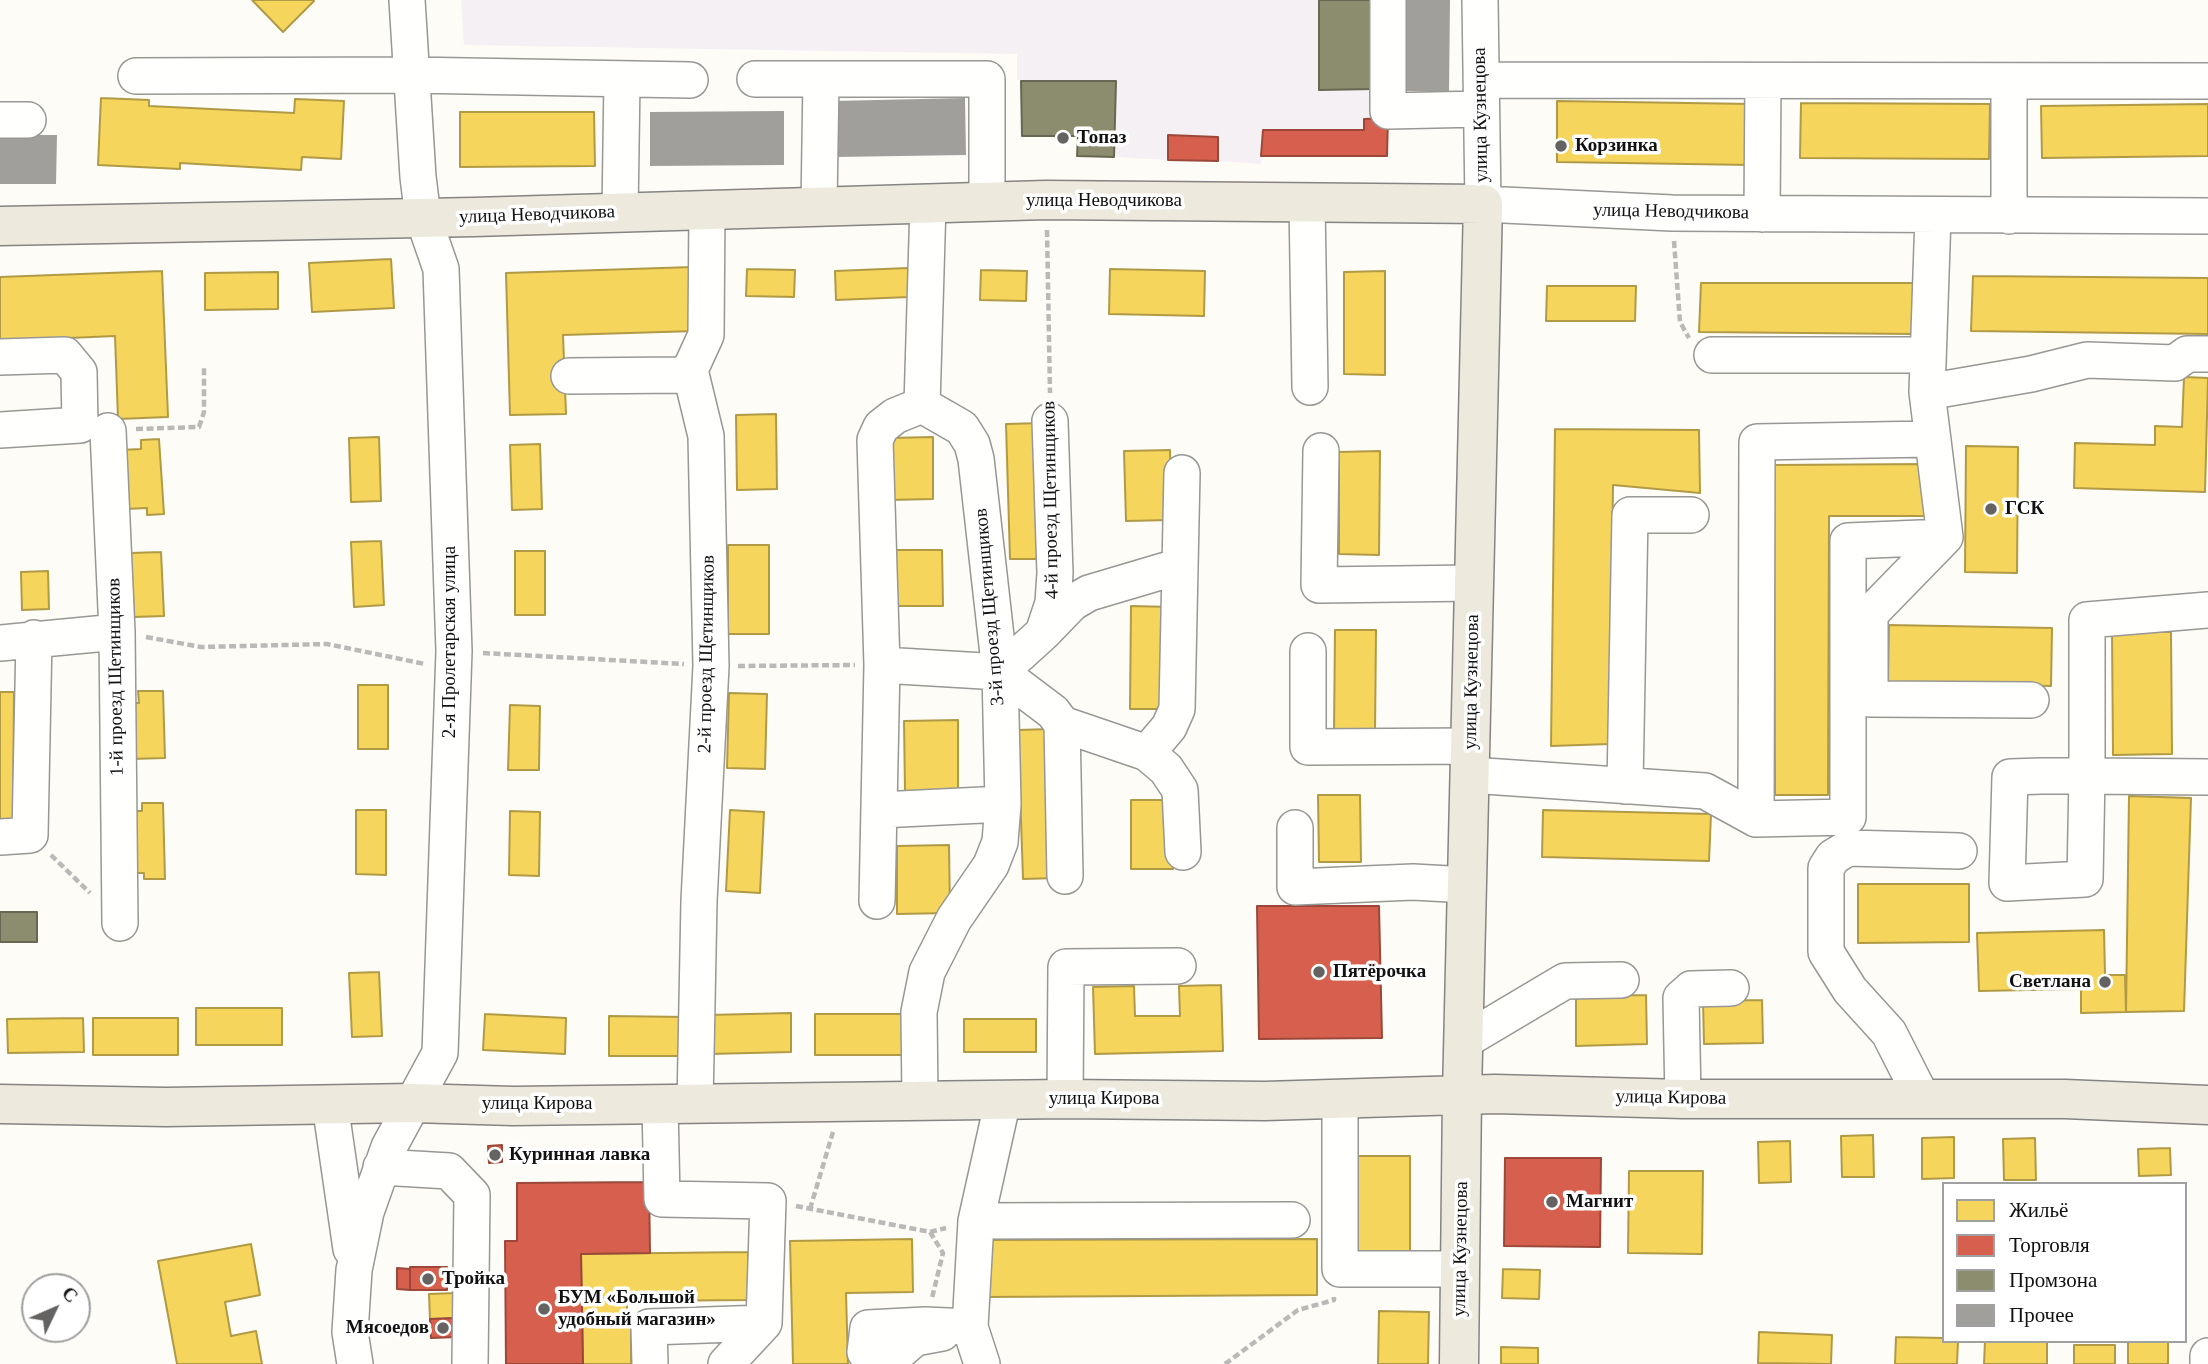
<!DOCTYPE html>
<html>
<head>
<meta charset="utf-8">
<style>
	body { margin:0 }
	#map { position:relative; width:2208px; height:1364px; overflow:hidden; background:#fdfcf7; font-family:Georgia,serif }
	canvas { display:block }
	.legend { position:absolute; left:1942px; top:1182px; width:245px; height:161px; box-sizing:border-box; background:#fff; border:2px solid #a0a0a0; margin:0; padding:9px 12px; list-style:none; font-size:21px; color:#111 }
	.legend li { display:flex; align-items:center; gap:14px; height:35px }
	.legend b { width:35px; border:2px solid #a0a0a0 }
	.north { position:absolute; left:21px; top:1273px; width:70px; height:70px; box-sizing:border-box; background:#fff; border:2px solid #a0a0a0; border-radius:50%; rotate:46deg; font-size:19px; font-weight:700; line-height:28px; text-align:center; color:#111 }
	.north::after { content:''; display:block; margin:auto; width:24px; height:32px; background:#646362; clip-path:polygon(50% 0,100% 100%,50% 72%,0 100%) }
</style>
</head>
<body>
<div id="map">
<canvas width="2208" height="1364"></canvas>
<ul class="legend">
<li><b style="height:19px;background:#f6d55c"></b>Жильё</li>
<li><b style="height:19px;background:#d6604d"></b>Торговля</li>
<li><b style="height:19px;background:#8c8c6e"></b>Промзона</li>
<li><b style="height:19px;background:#a19f9c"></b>Прочее</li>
</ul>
<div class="north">С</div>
</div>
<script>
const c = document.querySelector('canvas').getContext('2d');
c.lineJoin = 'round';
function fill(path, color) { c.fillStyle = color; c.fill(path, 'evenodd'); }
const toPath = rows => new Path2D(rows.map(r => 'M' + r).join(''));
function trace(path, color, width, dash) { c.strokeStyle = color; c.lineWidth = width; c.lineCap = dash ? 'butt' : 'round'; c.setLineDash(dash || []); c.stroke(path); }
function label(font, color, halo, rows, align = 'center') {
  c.font = font + ' Georgia,serif'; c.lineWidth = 7; c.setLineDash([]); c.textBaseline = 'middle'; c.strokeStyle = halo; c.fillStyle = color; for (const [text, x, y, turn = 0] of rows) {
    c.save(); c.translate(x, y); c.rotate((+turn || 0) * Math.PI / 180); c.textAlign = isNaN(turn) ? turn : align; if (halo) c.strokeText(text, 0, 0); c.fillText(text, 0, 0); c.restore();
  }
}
fill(toPath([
	[461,0,1373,0,1373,119,1364,119,1364,130,1264,130,1261,164,1218,161,1218,137,1169,136,1168,160,1114,157,1116,81,1017,80,1017,54,464,45]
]), '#f5f0f3');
const homes = toPath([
	[252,0,313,0,314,1,283,32,252,0],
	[101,98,149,100,149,106,294,113,295,99,344,101,341,159,302,157,301,170,180,163,180,169,98,165,101,98],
	[1557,101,1753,104,1752,165,1557,162,1557,101],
	[1801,103,1990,104,1989,159,1800,158,1801,103],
	[2208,104,2208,156,2042,158,2041,106,2208,104],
	[460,112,594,112,595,166,460,167,460,112],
	[391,259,394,308,312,312,309,263,391,259],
	[693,267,695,331,563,335,566,414,510,415,506,273,693,267],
	[908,268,909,297,836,300,835,271,908,268],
	[747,269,795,270,794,297,746,296,747,269],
	[1110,269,1205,271,1204,316,1109,314,1110,269],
	[981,270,1027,271,1026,301,980,300,981,270],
	[162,271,168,417,118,419,115,336,0,341,0,277,162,271],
	[1385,271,1385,375,1344,374,1344,272,1385,271],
	[278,272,278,309,205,310,205,273,278,272],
	[1973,276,2208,278,2208,334,1971,331,1973,276],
	[1701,283,1913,283,1913,334,1699,332,1701,283],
	[1547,286,1636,286,1635,321,1546,321,1547,286],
	[2184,377,2208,378,2205,492,2074,488,2075,443,2155,445,2155,426,2182,427,2184,377],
	[776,414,777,489,737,490,736,415,776,414],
	[1043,423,1046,559,1010,559,1006,424,1043,423],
	[1555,429,1699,430,1700,493,1613,485,1610,744,1551,746,1555,429],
	[379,437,381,501,351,502,349,438,379,437],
	[933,437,933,499,889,500,888,438,933,437],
	[159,439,164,514,147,515,147,508,125,509,120,450,141,449,141,440,159,439],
	[540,444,542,509,512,510,510,445,540,444],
	[1966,446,2018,447,2017,573,1965,572,1966,446],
	[1170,450,1171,520,1126,521,1124,451,1170,450],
	[1380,451,1379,555,1339,554,1339,452,1380,451],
	[1928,464,1928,516,1829,516,1828,795,1775,795,1774,465,1928,464],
	[381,541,384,605,354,607,351,542,381,541],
	[728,545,769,545,769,634,728,634,728,545],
	[890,550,942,550,943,606,890,606,890,550],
	[515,551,545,551,545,615,515,615,515,551],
	[161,552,164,616,134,617,131,553,161,552],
	[48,571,49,609,22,610,21,572,48,571],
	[1131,606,1172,607,1171,709,1130,709,1131,606],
	[1889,625,2052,628,2051,686,1888,683,1889,625],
	[1335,630,1376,630,1375,733,1334,732,1335,630],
	[2112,632,2171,632,2172,754,2113,755,2112,632],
	[358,685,388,685,388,749,358,749,358,685],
	[138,691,163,691,165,758,131,759,130,703,139,703,138,691],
	[0,692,14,692,13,823,0,823,0,692],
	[729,693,767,694,765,769,727,768,729,693],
	[510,705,540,706,539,770,508,770,510,705],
	[958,720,958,792,905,792,904,721,958,720],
	[1051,729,1057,878,1023,879,1018,730,1051,729],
	[1318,795,1360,795,1361,862,1319,862,1318,795],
	[2129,796,2191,798,2184,1011,2126,1012,2129,796],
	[1131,800,1172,800,1173,869,1131,869,1131,800],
	[142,803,163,803,165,879,144,879,144,873,129,873,127,811,142,811,142,803],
	[356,810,386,810,386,875,356,874,356,810],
	[730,810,764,812,760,893,726,891,730,810],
	[1543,810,1711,814,1709,861,1542,857,1543,810],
	[510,811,540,812,539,876,509,875,510,811],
	[949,845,950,913,897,914,897,846,949,845],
	[1858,884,1969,884,1969,942,1858,943,1858,884],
	[2104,930,2105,975,2125,975,2126,1012,2081,1013,2081,989,1979,991,1977,933,2104,930],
	[379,972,382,1036,352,1037,349,973,379,972],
	[1221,985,1223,1051,1095,1054,1093,987,1134,986,1135,1016,1180,1016,1179,986,1221,985],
	[1646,995,1647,1044,1576,1046,1576,996,1646,995],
	[1762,1000,1763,1043,1704,1044,1703,1001,1762,1000],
	[196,1008,282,1008,282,1045,196,1045,196,1008],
	[791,1013,791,1052,709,1054,708,1015,791,1013],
	[485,1014,566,1018,565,1054,483,1050,485,1014],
	[815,1014,907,1014,907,1055,815,1055,815,1014],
	[609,1016,687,1017,687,1056,609,1056,609,1016],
	[83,1018,84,1052,8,1053,7,1019,83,1018],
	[93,1018,178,1018,178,1055,93,1055,93,1018],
	[964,1019,1036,1019,1036,1052,964,1052,964,1019],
	[1873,1135,1874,1177,1842,1177,1841,1136,1873,1135],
	[1954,1137,1954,1178,1922,1179,1922,1138,1954,1137],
	[2035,1138,2036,1180,2004,1180,2003,1139,2035,1138],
	[1790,1141,1791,1182,1759,1183,1758,1142,1790,1141],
	[2170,1148,2171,1175,2139,1176,2138,1149,2170,1148],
	[1356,1156,1410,1156,1410,1254,1357,1254,1356,1156],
	[1629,1171,1703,1171,1702,1254,1628,1253,1629,1171],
	[912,1239,913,1292,846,1293,848,1364,793,1364,790,1241,912,1239],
	[1317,1239,1317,1295,986,1297,985,1240,1317,1239],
	[251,1244,260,1295,225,1302,231,1336,256,1331,262,1364,177,1364,158,1261,251,1244],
	[748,1252,749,1300,635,1301,635,1296,627,1296,627,1323,631,1323,631,1364,583,1364,581,1254,748,1252],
	[1503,1269,1540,1270,1539,1299,1502,1298,1503,1269],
	[455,1293,456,1318,430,1319,429,1294,455,1293],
	[1379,1311,1429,1312,1428,1364,1378,1364,1379,1311],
	[1759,1332,1832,1335,1831,1364,1758,1363,1759,1332],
	[1896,1337,1944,1338,1944,1341,1958,1341,1957,1364,1895,1364,1896,1337],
	[1985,1341,2047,1341,2047,1364,1984,1364,1985,1341],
	[2128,1341,2168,1341,2168,1364,2128,1364,2128,1341],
	[2074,1345,2115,1345,2115,1364,2074,1364,2074,1345],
	[1501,1347,1538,1348,1538,1364,1501,1364,1501,1347]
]);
fill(homes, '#f6d55c');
trace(homes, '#b19a46', 2);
const shops = toPath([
	[1388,118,1387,156,1261,156,1263,130,1364,130,1364,119,1388,118],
	[1168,135,1218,137,1218,161,1168,160,1168,135],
	[1257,906,1379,906,1382,1038,1259,1039,1257,906],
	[502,1145,502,1162,489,1163,488,1146,502,1145],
	[1505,1158,1601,1158,1600,1247,1504,1246,1505,1158],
	[649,1182,650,1253,581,1254,583,1364,506,1364,505,1241,517,1241,517,1183,649,1182],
	[410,1267,447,1267,447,1290,410,1290,410,1267],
	[397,1268,410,1269,410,1290,397,1289,397,1268],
	[456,1318,457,1337,431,1338,430,1319,456,1318]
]);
fill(shops, '#d6604d');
trace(shops, '#9b483b', 2);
const industry = toPath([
	[1319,0,1373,0,1374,89,1319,90,1319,0],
	[1021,81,1116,81,1114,157,1077,156,1078,136,1022,136,1021,81],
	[0,912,37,912,37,942,0,942,0,912]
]);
fill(industry, '#8c8c6e');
trace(industry, '#676752', 2);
fill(toPath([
	[1402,0,1450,0,1449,92,1407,91,1407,69,1401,68],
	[965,98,966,155,835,157,834,101],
	[784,111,784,165,650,166,650,112],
	[0,135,57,135,56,184,0,184]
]), '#a19f9c');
const minor = toPath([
	[1388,0,1388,111,1481,109],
	[1480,0,1483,204,1672,213,2208,216],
	[136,76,411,75,690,80],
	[755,79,987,79,987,201],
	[1481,80,2208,81],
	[2009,81,2009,216],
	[0,120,28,120],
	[1307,202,1310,387],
	[819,206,821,79],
	[620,212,622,80],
	[1762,214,1763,81],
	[1933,216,1927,392,1945,537],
	[1712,355,1928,355],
	[0,357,65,355,79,372,80,425,0,430],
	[569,376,680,375,690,370],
	[1927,392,2031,374,2087,360,2175,363,2187,354,2208,354],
	[1050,421,1055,573,1053,603,1043,633,1000,672,1053,712,1062,724,1065,876],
	[108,431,117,632,120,923],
	[1931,439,1757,442,1756,819,1848,817,1848,541,1945,537],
	[1321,451,1319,585,1474,583],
	[1182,473,1177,709,1169,727,1147,753,1166,769,1180,790,1183,852],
	[1945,537,1870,614,1870,699,2031,700],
	[2208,610,2087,620,2087,776,2085,879,2007,883,2010,777,2041,776,2087,776,2208,777],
	[1043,633,1072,603,1089,593,1180,566],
	[0,643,117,632],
	[1308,651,1308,747,1471,746],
	[882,665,1000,672],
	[1062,724,1147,753],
	[1470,775,1705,791,1756,819],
	[1625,786,1630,515,1691,515],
	[880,810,1003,804],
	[1295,828,1295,887,1413,882,1468,885],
	[0,837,30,835,34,638],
	[877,901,882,665,875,440,881,427,895,416,922,405],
	[1464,1041,1565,981,1621,980],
	[1340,1098,1340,1269,1461,1269],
	[1922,1098,1889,1033,1850,990,1826,952,1826,868,1833,857,1848,848,1959,851],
	[1065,1099,1066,967,1178,966],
	[1683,1099,1681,998,1691,989,1731,988],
	[920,1100,919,1012,927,972,954,919,991,865,1000,842,1003,804,1000,672,976,459,972,444,962,428,922,405,928,204],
	[330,1104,351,1249],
	[695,1104,699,901,711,666,706,436,690,370,706,335,707,209],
	[381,1167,449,1171,472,1195,470,1364],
	[976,1221,1292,1220],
	[865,1352,868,1328,925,1325,970,1327],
	[355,1364,350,1332,354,1270,366,1212,389,1147,440,1053,454,651,441,269,423,217,418,177,407,0],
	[650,1364,649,1327,764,1323,768,1201,662,1199,660,1104],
	[726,1364,764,1323],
	[885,1364,915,1338,942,1333],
	[982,1364,970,1327,976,1221,1003,1100],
	[2208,1364,2208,1356]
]);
const major = toPath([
	[0,226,474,217,1046,200,1483,204,1462,1094,1459,1364],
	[0,1104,166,1107,413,1103,513,1106,1065,1099,1265,1101,1495,1094,1683,1099,2065,1099,2208,1105]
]);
trace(minor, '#979795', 38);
trace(major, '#858482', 41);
trace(toPath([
	[1047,230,1050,393],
	[1674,241,1680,322,1689,338],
	[136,429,199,427,204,412,204,366],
	[146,637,201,647,327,644,425,664],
	[483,653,684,664],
	[738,666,855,665],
	[51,855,90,893],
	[796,1206,930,1232,943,1253,932,1298],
	[810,1209,833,1132],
	[930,1232,946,1228],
	[1225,1364,1298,1310,1334,1300,1334,1297]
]), '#b9b9b8', 4.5, [7, 3.5]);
trace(minor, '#fffffe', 35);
trace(major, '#ede9dc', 38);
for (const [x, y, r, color] of [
	[1063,138,7,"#646362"],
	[1561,146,7,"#646362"],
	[1991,509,7,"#646362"],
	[1319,972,7,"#646362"],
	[2105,982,7,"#646362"],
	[495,1155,7,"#646362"],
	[1552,1202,7,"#646362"],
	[428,1279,7,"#646362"],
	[544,1309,7,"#646362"],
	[443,1328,7,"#646362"]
]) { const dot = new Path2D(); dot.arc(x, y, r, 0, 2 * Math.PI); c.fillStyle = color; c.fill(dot); trace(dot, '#fff', 2.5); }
label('19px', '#111', '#fff', [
	["улица Кузнецова",1481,115,-91],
	["улица Неводчикова",1104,201],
	["улица Неводчикова",1671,212,1],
	["улица Неводчикова",537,215,-2],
	["4-й проезд Щетинщиков",1051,500,-91],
	["3-й проезд Щетинщиков",990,607,-95],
	["2-я Пролетарская улица",450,642,-90],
	["2-й проезд Щетинщиков",707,654,-89],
	["1-й проезд Щетинщиков",116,677,-91],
	["улица Кузнецова",1472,682,-89],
	["улица Кирова",1671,1098,1],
	["улица Кирова",1104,1099],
	["улица Кирова",537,1104],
	["улица Кузнецова",1461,1249,-89]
]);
label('bold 19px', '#111', '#fff', [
	["Топаз",1077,138],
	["Корзинка",1575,146],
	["ГСК",2005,509],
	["Пятёрочка",1333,972],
	["Светлана",2091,982,"right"],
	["Куринная лавка",509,1155],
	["Магнит",1566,1202],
	["Тройка",442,1279],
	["БУМ «Большой",558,1298],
	["удобный магазин»",558,1320],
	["Мясоедов",429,1328,"right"]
], 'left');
</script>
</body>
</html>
